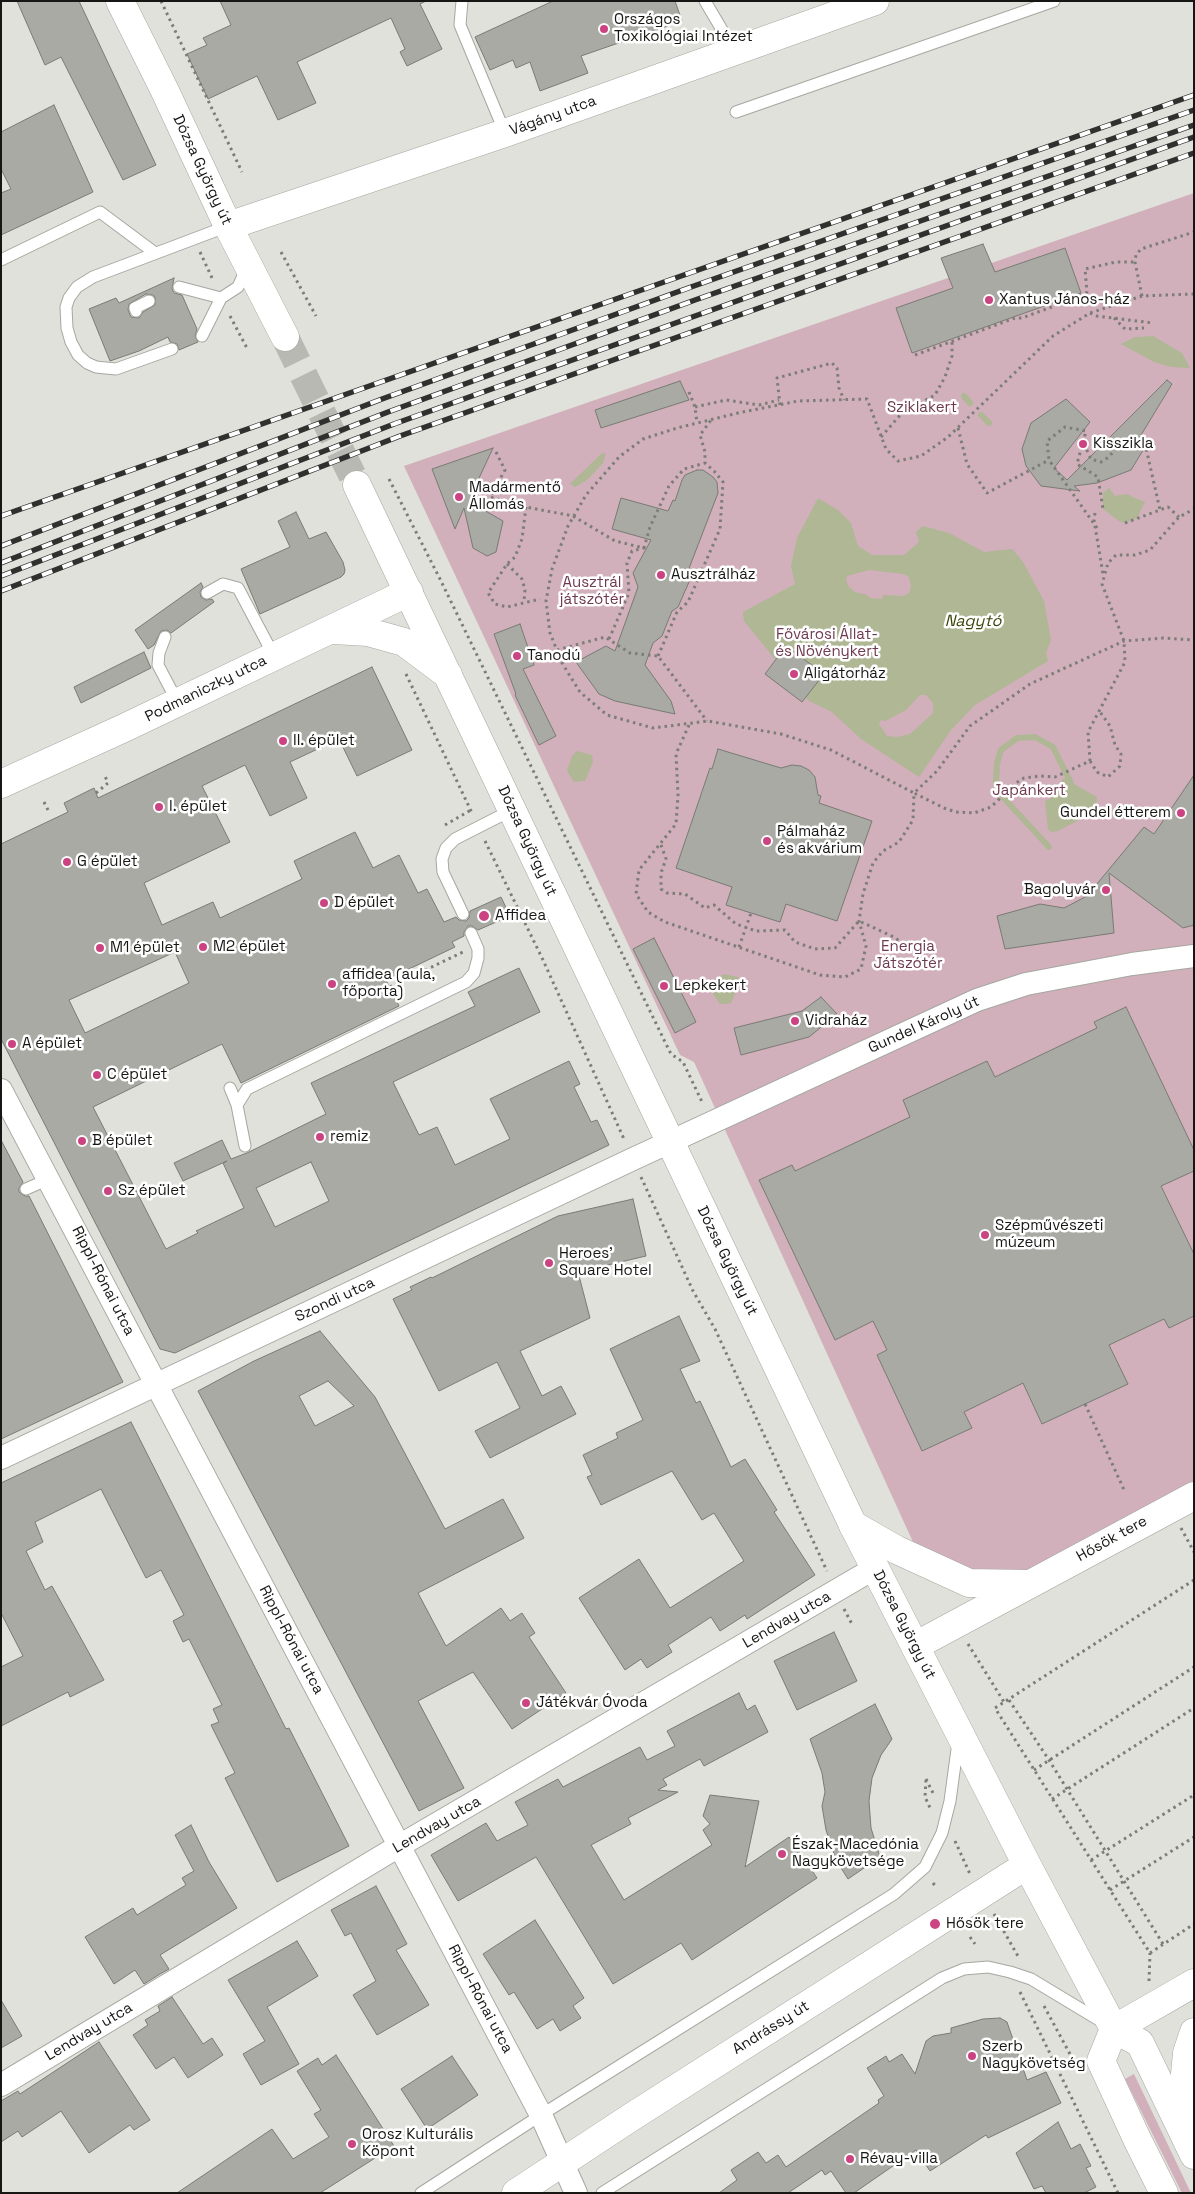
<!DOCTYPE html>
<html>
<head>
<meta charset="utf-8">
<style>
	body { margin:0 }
	#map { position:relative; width:1195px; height:2194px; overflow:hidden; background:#e0e1da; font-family:"Space Grotesk",sans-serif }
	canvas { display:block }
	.frame { position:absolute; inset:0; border:2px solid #161714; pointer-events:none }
</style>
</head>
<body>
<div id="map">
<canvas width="1195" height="2194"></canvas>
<div class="frame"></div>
</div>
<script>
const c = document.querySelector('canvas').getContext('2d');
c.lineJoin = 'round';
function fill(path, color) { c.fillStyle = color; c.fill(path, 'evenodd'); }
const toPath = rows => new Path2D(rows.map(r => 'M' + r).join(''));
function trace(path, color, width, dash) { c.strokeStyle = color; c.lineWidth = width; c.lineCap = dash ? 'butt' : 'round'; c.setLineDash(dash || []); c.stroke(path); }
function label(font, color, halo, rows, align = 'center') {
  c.font = font + ' "Space Grotesk",sans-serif'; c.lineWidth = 5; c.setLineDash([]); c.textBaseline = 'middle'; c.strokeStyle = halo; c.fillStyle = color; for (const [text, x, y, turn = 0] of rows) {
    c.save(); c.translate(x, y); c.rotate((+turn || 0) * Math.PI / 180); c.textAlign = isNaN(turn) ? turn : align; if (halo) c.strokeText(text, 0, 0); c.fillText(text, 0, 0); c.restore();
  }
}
fill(toPath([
	[1194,193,1194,1496,1030,1584,977,1573,918,1553,694,1062,680,1055,404,466],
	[1134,2074,1191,2193,1182,2193,1125,2079]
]), '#d1b0bb');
fill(toPath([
	[1153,336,1182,353,1190,368,1171,367,1154,362,1121,344,1135,337],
	[606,453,603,463,586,481,575,487,570,484,601,454],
	[1109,488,1115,496,1126,494,1145,502,1137,518,1125,523,1119,521,1103,509,1103,493],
	[818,498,838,510,851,523,858,546,872,555,904,555,919,542,916,532,923,526,949,533,984,552,1012,549,1023,562,1044,601,1051,640,1046,653,1048,661,975,705,951,730,919,777,861,739,832,712,809,701,744,621,743,612,795,584,791,566,797,538],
	[869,570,903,574,909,577,911,587,909,593,904,596,883,595,882,599,870,598,867,595,855,592,849,587,846,580,847,576],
	[920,695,926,695,933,703,933,713,910,734,897,737,887,736,879,724,881,720,885,721,906,710],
	[577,751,592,755,593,762,585,781,574,782,567,771,572,756],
	[1072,777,1074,784,1097,797,1095,815,1088,815,1058,831,1051,832,1048,829,1045,801,1050,799,1051,789,1061,785,1062,779],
	[723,974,738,977,739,984,731,1003,726,1004,720,1004,713,994,718,979]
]), '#afb794');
trace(toPath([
	[964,396,970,403],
	[981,415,989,423],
	[1049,847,1001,795,996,783,997,763,1001,750,1017,738,1035,737,1053,747,1068,777]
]), '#afb794', 6);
const building = toPath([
	[17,1,79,1,156,165,123,180,61,57,45,65,17,1],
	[220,1,426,1,420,4,442,49,407,66,400,52,405,49,391,18,297,62,316,103,278,120,257,76,208,99,187,54,207,45,203,38,231,25,220,1],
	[553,1,675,1,682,21,581,56,588,73,540,91,530,62,516,68,513,60,490,70,475,37,553,1],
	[54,105,93,192,1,235,1,193,11,189,1,169,1,132,54,105],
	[983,244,995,272,1065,248,1081,293,912,353,896,308,953,288,941,258,983,244],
	[174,278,172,289,174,293,182,295,197,329,195,336,198,342,179,350,177,344,170,342,168,337,139,351,110,361,89,309,116,298,119,303,174,278],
	[146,294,153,295,155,297,155,305,143,312,139,318,131,317,128,310,129,304,146,294],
	[1167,380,1172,384,1138,440,1145,447,1131,470,1097,483,1074,486,1080,491,1041,486,1026,466,1022,449,1031,423,1066,399,1090,422,1054,468,1067,480,1167,380],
	[680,381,689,400,601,428,595,410,680,381],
	[493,448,473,491,482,509,503,521,496,552,487,556,473,548,464,508,455,529,432,469,493,448],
	[697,470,703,470,713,477,717,482,718,493,688,571,689,582,678,607,672,611,662,636,653,643,645,665,671,701,675,714,615,701,599,694,576,662,606,646,615,651,638,587,633,573,651,540,612,529,621,498,668,511,673,500,675,501,682,480,685,475,697,470],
	[296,512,309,539,326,532,343,562,345,570,344,574,341,577,260,614,241,569,290,547,278,521,296,512],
	[201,583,203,587,200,592,201,597,206,600,212,599,214,602,171,633,167,630,161,631,154,645,148,649,135,630,201,583],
	[520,624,534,665,523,669,556,736,539,745,515,695,516,694,494,634,520,624],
	[786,646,824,674,802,702,765,674,786,646],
	[144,652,151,668,81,703,74,687,144,652],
	[372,667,412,750,357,776,339,739,290,762,307,798,270,816,245,765,202,786,230,842,144,883,162,925,213,902,220,918,302,879,294,861,355,832,373,868,399,855,418,893,427,889,444,922,456,917,459,920,466,921,469,918,470,911,501,897,510,916,478,930,472,926,468,926,464,932,464,936,452,942,455,947,386,980,399,1006,241,1083,222,1044,93,1107,166,1249,198,1233,196,1231,244,1208,223,1163,227,1161,183,1181,174,1163,222,1140,231,1159,247,1153,326,1114,311,1083,475,1006,468,992,519,968,540,1012,393,1082,419,1135,437,1127,455,1165,510,1139,490,1099,569,1061,580,1084,574,1087,591,1122,597,1120,609,1145,175,1353,160,1349,1,1039,1,844,68,812,64,803,94,788,98,798,372,667],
	[175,952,189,983,85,1033,69,1000,175,952],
	[311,1162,329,1201,275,1227,256,1188,311,1162],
	[718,749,781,768,792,765,801,766,809,770,815,777,818,795,821,796,819,803,872,821,837,921,786,904,780,922,751,913,726,905,732,887,676,868,710,768,712,769,718,749],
	[1194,775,1194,925,1183,928,1109,873,1114,933,1005,949,997,916,1040,904,1064,908,1087,896,1144,827,1154,834,1194,775],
	[654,938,696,1022,675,1033,633,949,654,938],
	[821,997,837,1014,809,1037,741,1055,734,1028,802,1011,821,997],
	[1126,1007,1194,1150,1194,1171,1161,1186,1194,1254,1194,1316,1169,1328,1164,1319,1109,1345,1128,1384,1042,1424,1023,1383,964,1412,972,1428,922,1451,877,1355,887,1350,873,1321,835,1340,759,1180,792,1165,795,1171,910,1117,903,1100,987,1061,995,1077,1097,1028,1094,1022,1126,1007],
	[1,1140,23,1182,19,1188,19,1192,25,1196,29,1196,123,1382,1,1439,1,1140],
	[633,1199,646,1256,578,1272,590,1318,520,1351,542,1396,561,1386,576,1414,490,1458,475,1431,520,1408,497,1362,439,1391,393,1299,412,1290,410,1287,431,1277,432,1278,558,1216,633,1199],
	[679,1316,700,1361,680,1369,696,1403,700,1401,731,1467,745,1459,777,1510,774,1512,815,1575,747,1619,745,1615,720,1631,711,1617,668,1645,672,1652,647,1668,641,1659,625,1670,579,1598,639,1559,670,1608,744,1561,714,1513,702,1520,672,1471,601,1505,587,1477,592,1475,583,1455,618,1438,616,1433,643,1420,610,1349,679,1316],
	[320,1331,375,1397,445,1529,503,1499,524,1538,418,1593,446,1646,501,1608,510,1621,522,1613,535,1633,529,1637,566,1693,512,1729,473,1672,418,1701,464,1788,419,1811,198,1391,254,1361,320,1331],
	[328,1381,354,1406,315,1426,299,1396,328,1381],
	[131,1422,286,1729,289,1728,349,1846,277,1882,225,1778,235,1773,211,1725,219,1722,213,1709,222,1705,189,1639,183,1642,173,1621,184,1615,161,1570,146,1578,101,1489,35,1522,43,1542,26,1551,45,1590,52,1586,104,1680,70,1697,68,1692,1,1726,1,1667,23,1656,1,1613,1,1483,131,1422],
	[834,1632,857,1681,797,1710,774,1661,834,1632],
	[739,1693,747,1710,755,1705,768,1732,704,1766,700,1759,663,1779,667,1785,658,1790,678,1792,628,1818,631,1824,591,1845,624,1900,712,1845,703,1830,710,1824,703,1816,710,1795,759,1801,745,1867,789,1837,817,1878,692,1960,681,1943,613,1984,536,1857,458,1901,431,1855,486,1823,497,1841,528,1825,515,1802,558,1779,563,1787,640,1747,647,1760,675,1746,667,1731,739,1693],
	[875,1704,892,1739,881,1755,872,1778,869,1801,871,1828,880,1857,848,1879,836,1860,826,1830,822,1806,825,1792,822,1773,810,1739,875,1704],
	[191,1825,209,1862,237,1908,160,1955,169,1969,160,1974,144,1984,135,1970,114,1984,85,1937,133,1908,137,1915,186,1885,182,1878,194,1871,175,1835,191,1825],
	[376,1886,407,1944,396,1950,429,2005,377,2035,353,1995,376,1981,351,1933,345,1936,331,1910,376,1886],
	[535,1920,584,1998,573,2006,581,2018,560,2031,553,2019,537,2029,514,1992,509,1995,483,1954,535,1920],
	[297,1941,318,1976,267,2007,299,2064,261,2085,243,2054,265,2041,228,1980,297,1941],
	[172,1997,203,2044,212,2038,223,2055,188,2078,174,2057,156,2069,133,2035,148,2025,145,2020,160,2011,158,2006,172,1997],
	[1,2000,22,2036,1,2048,1,2000],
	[1000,2018,1007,2022,1027,2080,1046,2072,1061,2103,988,2138,986,2135,930,2171,916,2150,854,2193,846,2193,831,2171,825,2175,822,2170,788,2193,719,2193,737,2180,731,2170,758,2152,766,2163,778,2155,786,2167,879,2103,878,2100,884,2096,867,2068,886,2056,889,2062,902,2054,915,2074,926,2041,933,2036,951,2033,951,2028,983,2019,1000,2018],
	[99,2042,150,2120,134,2130,130,2125,89,2153,61,2111,22,2137,18,2131,1,2142,1,2101,18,2091,20,2094,99,2042],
	[336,2055,394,2146,320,2193,177,2193,272,2129,293,2159,329,2137,314,2114,321,2110,297,2071,318,2058,322,2065,336,2055],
	[452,2056,478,2095,427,2129,401,2089,452,2056],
	[1058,2122,1071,2149,1080,2144,1091,2166,1086,2168,1096,2187,1084,2193,1046,2193,1042,2186,1034,2189,1016,2153,1058,2122]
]);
fill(building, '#a8aaa3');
trace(building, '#797b74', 1);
trace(toPath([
	[285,337,357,485]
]), '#b8b9b2', 28, [28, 14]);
const service = toPath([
	[462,1,460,25,505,133],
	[705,1,735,52],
	[736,112,1054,1],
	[1,260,100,212,155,253],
	[179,287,221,298],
	[136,311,135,308,149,301],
	[202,336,221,298,238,287,247,267],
	[172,349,116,369,96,367,87,363,78,355,71,342,67,328,66,307,69,298,77,287,93,277,228,226],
	[207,593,223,584,238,588,274,656],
	[165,637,159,653,158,665,178,703],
	[463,914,443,872,442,859,446,848,455,839,512,810],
	[230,1088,237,1105,245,1146],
	[237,1105,247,1089,466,982,474,973,478,958,478,949,471,933],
	[26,1189,49,1179],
	[421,2193,541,2115,894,1894,925,1867,942,1833,950,1801,958,1742],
	[602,2193,942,1978,964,1969,988,1967,1010,1972,1031,1979,1104,2023]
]);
const minor = toPath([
	[1,1090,541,2115,576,2193],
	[1,1458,633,1159,977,1000,1026,984,1132,964,1194,956],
	[1,2085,399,1846,875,1568]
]);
const tertiary = toPath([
	[228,226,505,133,875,1],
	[333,630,368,632,404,642,448,675],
	[1,784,124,728,409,592],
	[853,1525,897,1550,969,1583,1028,1584],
	[915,1646,1194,1496],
	[1114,2029,1194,1983],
	[1189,2144,1185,2074,1187,2053,1194,2032]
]);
const secondary = toPath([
	[120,1,164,89,228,226,285,337],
	[357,485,853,1525,1027,1865,1114,2029,1140,2043,1194,2155],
	[1114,2029,1101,2061,1137,2139,1164,2193],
	[516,2193,633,2116,1027,1865]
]);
trace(service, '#a5a7a0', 13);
trace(minor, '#a5a7a0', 24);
trace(tertiary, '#a5a7a0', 29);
trace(secondary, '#a5a7a0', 29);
trace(toPath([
	[161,1,242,172],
	[200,252,213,280],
	[281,252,316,316],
	[1194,294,1142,296,1090,313,1053,336,948,437,921,456,898,461,886,449,867,399,798,401,738,413,677,428,643,439,619,457,586,495,568,526,552,569,546,601,550,633,562,663,580,692,607,715,653,728,708,721,781,734,831,750,914,793,937,771,970,726,1030,684,1124,641,1163,638,1194,640],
	[1142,296,1135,262,1136,255,1141,249,1194,232],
	[1090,313,1097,316,1153,323],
	[230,316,248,350],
	[1114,318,1125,329,1144,328],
	[915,355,1015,318,1022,318,1081,296,1087,292,1085,269,1116,262,1135,262],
	[689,392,695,407,697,423],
	[780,405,777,378,832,363,837,368,839,388,844,400],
	[695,407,726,400,759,405,779,400],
	[958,428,967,464,987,493,1049,460],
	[881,437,902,413,935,395,945,377,952,356,952,342],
	[1084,444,1091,459,1101,462,1109,457,1122,440,1131,437,1144,439,1160,510],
	[496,452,505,470,490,497,526,507,573,516,615,541,644,548,650,527,669,486,684,469,705,463],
	[389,479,440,579,667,1046,671,1054,683,1062,703,1104],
	[526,507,522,539,515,557,507,564,488,593,495,604,507,607,540,599],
	[1095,513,1094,520,1103,574],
	[1125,523,1168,507,1179,517],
	[1097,528,1049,460,1047,441,1065,427,1086,431,1077,464,1098,477,1103,509],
	[507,564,522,579,525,590,524,601],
	[609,639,629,593,627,563,632,551,644,548],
	[557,650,605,637,630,653,658,656,707,721],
	[658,656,677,612,688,602,720,529,723,482,714,471,705,463,705,452,700,435,711,420],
	[406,674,472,813],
	[689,725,676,754,678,795,676,824,639,870,636,894,648,912,665,922,820,975,845,977,861,969,866,946,859,921,863,894,873,863,883,851,899,842,913,820,914,793,944,808,956,812,974,813,991,807,1016,783,1024,778,1040,776,1055,777,1090,761,1088,732,1125,662,1124,641,1102,584,1108,563,1116,555,1135,555,1150,550,1179,517,1194,509],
	[1090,761,1097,772,1108,777,1120,766,1121,754,1115,745,1110,726,1100,712],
	[96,793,108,783,104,774],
	[44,802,48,810],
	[445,825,471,810],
	[485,841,543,960,624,1139],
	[661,845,666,859,661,873,661,889,667,893,685,894,705,908,714,905,736,924,756,931,785,930,795,942,815,949,835,948,859,921,894,937,903,944],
	[739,947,751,913],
	[390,987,463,952],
	[641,1177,693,1291,715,1329,827,1571],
	[1085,1404,1125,1492],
	[1181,1528,1194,1552],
	[1194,1580,995,1708,1150,1953,1194,1924],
	[844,1609,853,1626],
	[968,1644,1004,1702],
	[1009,1700,1049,1760,1163,1944],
	[1034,1770,1194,1667],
	[926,1779,934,1795],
	[926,1780,925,1797,931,1810],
	[1052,1799,1194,1708],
	[955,1841,970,1874],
	[1091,1860,1194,1795],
	[933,1883,937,1888],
	[1110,1890,1194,1837],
	[994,1914,1019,1958],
	[970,1937,975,1944],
	[1149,1981,1150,1953],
	[1020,1992,1118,2193],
	[1044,2006,1077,2067]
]), '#7c7d78', 3, [2.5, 4]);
trace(service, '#fff', 11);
trace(minor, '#fff', 22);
trace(tertiary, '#fff', 28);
trace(secondary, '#fff', 28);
const rail = toPath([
	[1,516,1194,95],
	[1,546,382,399,691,287,1194,110],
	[1,563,388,412,695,300,1194,125],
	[1,576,394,424,1194,137],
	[1,591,400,436,1194,153]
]);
trace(rail, '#30312e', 5.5);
trace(rail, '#fff', 4, [11]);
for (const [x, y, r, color] of [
	[604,29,5,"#cb4481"],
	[989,300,5,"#cb4481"],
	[1083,444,5,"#cb4481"],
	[459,497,5,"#cb4481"],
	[661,575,5,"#cb4481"],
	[517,656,5,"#cb4481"],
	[794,674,5,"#cb4481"],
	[283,741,5,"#cb4481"],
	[159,807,5,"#cb4481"],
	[1181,813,5,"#cb4481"],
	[767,841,5,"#cb4481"],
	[67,862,5,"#cb4481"],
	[1106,890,5,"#cb4481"],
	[324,903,5,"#cb4481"],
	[484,916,6,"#cb4481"],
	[203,947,5,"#cb4481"],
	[100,948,5,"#cb4481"],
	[332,984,5,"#cb4481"],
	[664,986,5,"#cb4481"],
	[795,1021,5,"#cb4481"],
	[12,1044,5,"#cb4481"],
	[97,1075,5,"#cb4481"],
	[320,1137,5,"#cb4481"],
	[82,1141,5,"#cb4481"],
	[108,1191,5,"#cb4481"],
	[985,1235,5,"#cb4481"],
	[549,1263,5,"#cb4481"],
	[526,1703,5,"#cb4481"],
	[782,1854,5,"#cb4481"],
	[935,1924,6,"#cb4481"],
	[972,2056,5,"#cb4481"],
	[352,2144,5,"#cb4481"],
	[850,2159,5,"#cb4481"]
]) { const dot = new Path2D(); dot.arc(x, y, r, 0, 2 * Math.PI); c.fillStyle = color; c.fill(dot); trace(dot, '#fff', 2); }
label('15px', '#161714', '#fff', [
	["Országos",614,20],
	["Toxikológiai Intézet",614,37],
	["Xantus János-ház",999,300],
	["Kisszikla",1093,444],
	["Madármentő",469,488],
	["Állomás",469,505],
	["Ausztrálház",671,575],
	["Tanodú",527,656],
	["Aligátorház",804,674],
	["II. épület",293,741],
	["I. épület",169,807],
	["Gundel étterem",1171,813,"right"],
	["Pálmaház",777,832],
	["és akvárium",777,849],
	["G épület",77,862],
	["Bagolyvár",1096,890,"right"],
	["D épület",334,903],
	["Affidea",495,916],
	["M2 épület",213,947],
	["M1 épület",110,948],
	["affidea (aula,",342,975],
	["főporta)",342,992],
	["Lepkekert",674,986],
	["Vidraház",805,1021],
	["A épület",22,1044],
	["C épület",107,1075],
	["remiz",330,1137],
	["B épület",92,1141],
	["Sz épület",118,1191],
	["Szépművészeti",995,1226],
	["múzeum",995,1243],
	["Heroes'",559,1254],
	["Square Hotel",559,1271],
	["Játékvár Óvoda",536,1703],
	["Észak-Macedónia",792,1845],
	["Nagykövetsége",792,1862],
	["Hősök tere",946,1924],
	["Szerb",982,2047],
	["Nagykövetség",982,2064],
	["Orosz Kulturális",362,2135],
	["Köpont",362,2152],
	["Révay-villa",860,2159]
], 'left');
label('15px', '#161714', '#fff', [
	["Vágány utca",553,116,-20],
	["Dózsa György út",202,170,65],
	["Podmaniczky utca",206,689,-26],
	["Dózsa György út",527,841,65],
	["Gundel Károly út",924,1025,-24],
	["Dózsa György út",727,1261,64],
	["Rippl-Rónai utca",103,1281,63],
	["Szondi utca",335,1300,-25],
	["Hősök tere",1112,1539,-29],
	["Lendvay utca",787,1620,-30],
	["Dózsa György út",904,1625,63],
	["Rippl-Rónai utca",291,1640,62],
	["Lendvay utca",437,1825,-30],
	["Rippl-Rónai utca",480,1999,62],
	["Andrássy út",771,2028,-32],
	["Lendvay utca",89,2032,-31]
]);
label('15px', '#6f3a4f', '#fff', [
	["Sziklakert",922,408],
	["Ausztrál",592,583],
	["játszótér",592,600],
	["Fővárosi Állat-",827,635],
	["és Növénykert",827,652],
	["Japánkert",1029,791],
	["Energia",908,947],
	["Játszótér",908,964]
]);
label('italic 16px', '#3d460b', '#fff', [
	["Nagytó",973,622]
]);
</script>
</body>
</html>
